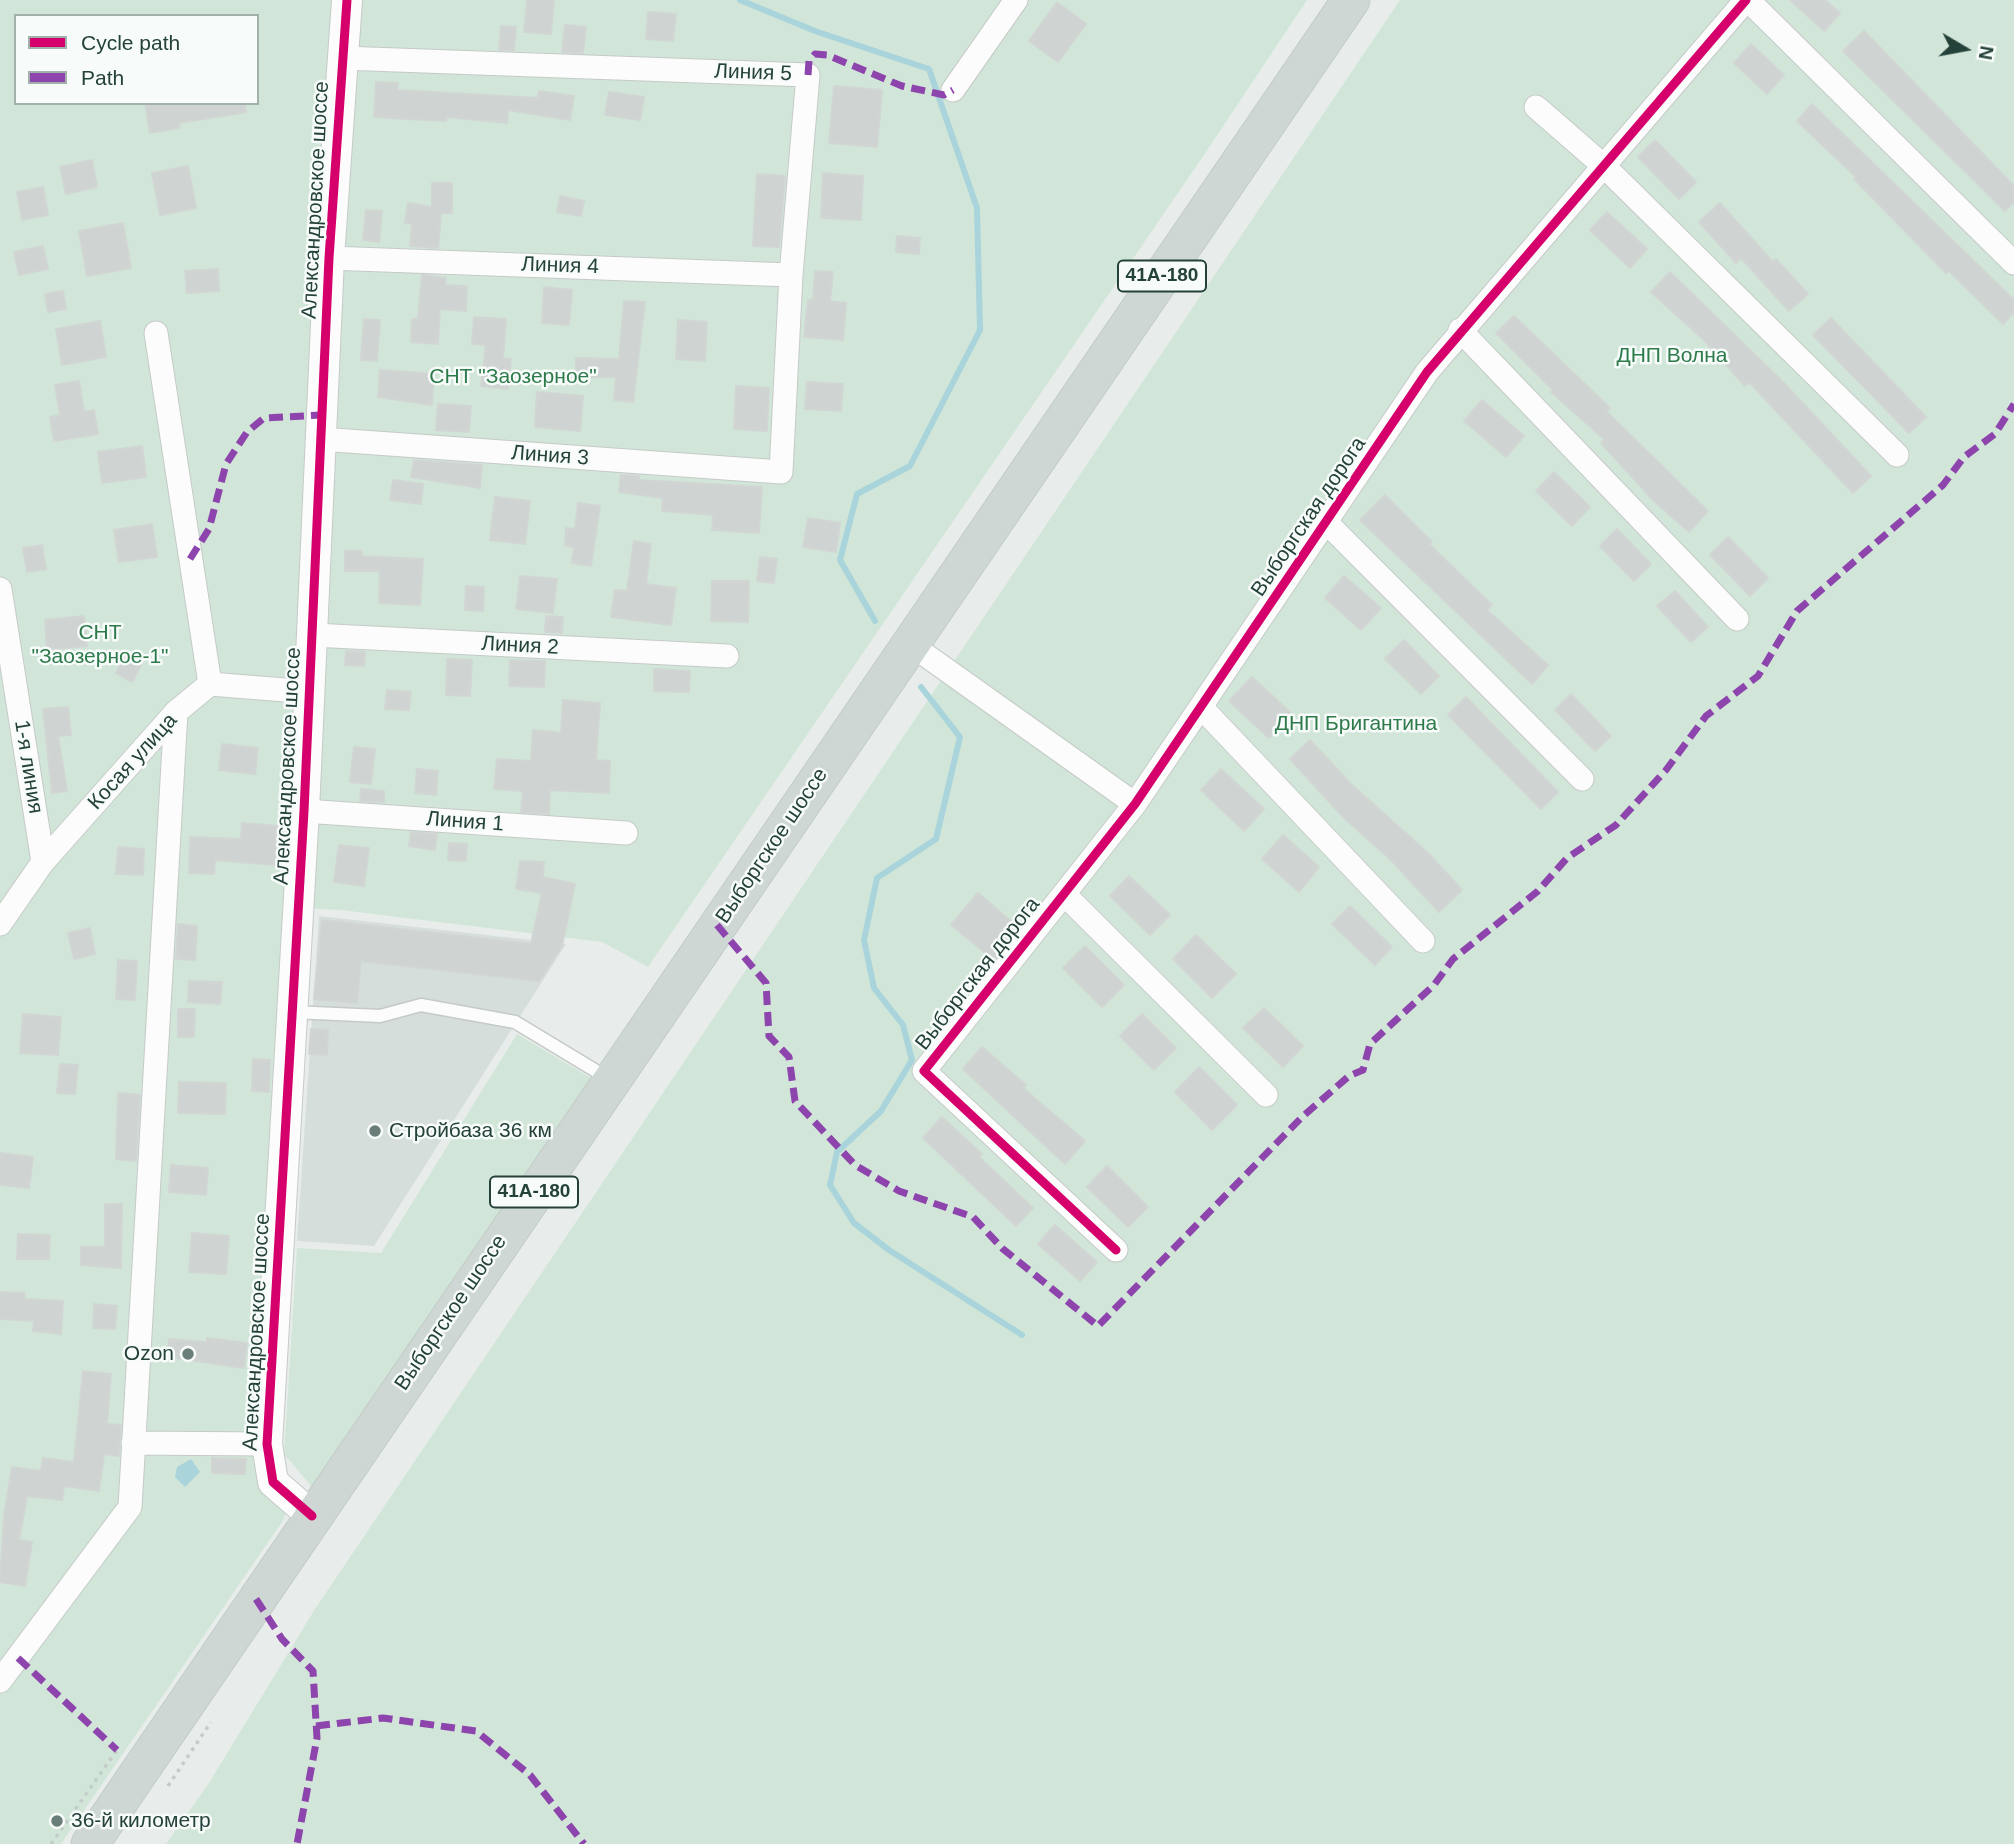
<!DOCTYPE html>
<html>
<head>
<meta charset="utf-8">
<style>
	body { margin:0 }
	#map { position:relative; width:2014px; height:1844px; overflow:hidden; background:#e8edeb; font-family:Helvetica,sans-serif }
	canvas { display:block }
	.legend { position:absolute; left:14px; top:14px; width:245px; height:91px; box-sizing:border-box; background:#f7fbf9; border:2px solid #a3b1ad; margin:0; padding:9px 12px; list-style:none; font-size:21px; color:#24423a }
	.legend li { display:flex; align-items:center; gap:14px; height:35px }
	.legend b { width:35px; border:2px solid #a3b1ad }
	.north { position:absolute; left:1930px; top:14px; width:70px; height:70px; -webkit-text-stroke:5px #f7fbf9; paint-order:stroke; rotate:100deg; font-size:19px; font-weight:700; line-height:28px; text-align:center; color:#24423a }
	.north::after { content:''; display:block; margin:auto; width:24px; height:32px; background:#24423a; clip-path:polygon(50% 0,100% 100%,50% 72%,0 100%) }
</style>
</head>
<body>
<div id="map">
<canvas width="2014" height="1844"></canvas>
<ul class="legend">
<li><b style="height:9px;background:#d6006c"></b>Cycle path</li>
<li><b style="height:9px;background:#8e44ad"></b>Path</li>
</ul>
<div class="north">N</div>
</div>
<script>
const c = document.querySelector('canvas').getContext('2d');
c.lineJoin = 'round';
function fill(path, color) { c.fillStyle = color; c.fill(path, 'evenodd'); }
const toPath = rows => new Path2D(rows.map(r => 'M' + r).join(''));
function trace(path, color, width, dash) { c.strokeStyle = color; c.lineWidth = width; c.lineCap = dash ? 'butt' : 'round'; c.setLineDash(dash || []); c.stroke(path); }
function label(font, color, halo, rows, align = 'center') {
  c.font = font + ' Helvetica,sans-serif'; c.lineWidth = 5; c.setLineDash([]); c.textBaseline = 'middle'; c.strokeStyle = halo; c.fillStyle = color; for (const [text, x, y, turn = 0] of rows) {
    c.save(); c.translate(x, y); c.rotate((+turn || 0) * Math.PI / 180); c.textAlign = isNaN(turn) ? turn : align; if (halo) c.strokeText(text, 0, 0); c.fillText(text, 0, 0); c.restore();
  }
}
fill(toPath([
	[319,916,566,944,374,1246,297,1241]
]), '#d6dedb');
fill(toPath([
	[0,0,1307,0,1206,152,648,967,602,942,341,910,298,908,261,1479,262,1491,286,1509,284,1519,61,1844,0,1844],
	[16,16,257,16,257,103,16,103],
	[1400,0,2014,0,2014,1844,166,1844,209,1783,315,1609],
	[517,1034,593,1079,313,1488,284,1454,297,1248,381,1253]
]), '#d1e6d8');
fill(toPath([
	[191,1459,200,1472,185,1487,175,1477,177,1467]
]), '#a9d4db');
trace(toPath([
	[740,0,815,31,929,69,977,208,980,330,910,466,857,494,840,560,875,621],
	[921,687,960,737,936,839,877,878,864,940,874,988,903,1025,912,1060,881,1111,837,1152,830,1185,854,1223,889,1250,1022,1335]
]), '#a9d4db', 6);
const building = toPath([
	[527,0,554,0,551,34,524,32,527,0],
	[1790,0,1825,0,1840,13,1824,31,1790,0],
	[1057,2,1086,24,1058,62,1029,41,1057,2],
	[648,12,676,14,673,41,646,39,648,12],
	[565,25,586,27,583,53,562,52,565,25],
	[501,26,516,27,514,50,499,50,501,26],
	[1864,31,2014,186,2014,202,2005,211,1843,51,1864,31],
	[1751,44,1784,75,1767,94,1734,63,1751,44],
	[376,82,398,83,397,90,538,98,539,91,574,96,570,120,508,110,507,123,447,117,446,121,407,119,374,117,376,82],
	[834,86,882,90,877,147,829,143,834,86],
	[609,92,644,97,640,120,605,115,609,92],
	[145,103,245,103,246,112,179,123,180,128,150,133,145,103],
	[1812,104,2014,300,2014,312,2003,324,1949,271,1946,273,1854,179,1856,177,1797,121,1812,104],
	[1655,140,1696,182,1679,199,1638,157,1655,140],
	[92,160,97,187,66,194,60,167,92,160],
	[188,166,196,208,160,215,152,173,188,166],
	[823,173,863,176,861,220,821,218,823,173],
	[757,174,785,176,779,247,753,246,757,174],
	[432,183,452,183,452,213,441,213,438,248,410,246,412,224,405,223,408,203,432,207,432,183],
	[43,187,48,215,22,220,17,192,43,187],
	[560,196,584,201,581,216,557,212,560,196],
	[1720,203,1773,262,1776,259,1808,294,1789,311,1741,258,1736,263,1699,222,1720,203],
	[366,210,382,211,379,242,363,240,366,210],
	[1607,212,1647,249,1630,268,1590,230,1607,212],
	[123,223,131,268,87,276,79,231,123,223],
	[897,236,920,238,919,254,896,252,897,236],
	[43,246,48,269,19,275,14,252,43,246],
	[218,269,219,291,187,293,185,271,218,269],
	[815,271,833,272,830,301,846,303,843,340,804,337,808,300,813,300,815,271],
	[1670,272,1783,382,1871,476,1853,493,1749,382,1745,386,1704,340,1651,292,1670,272],
	[422,275,446,278,445,285,467,286,466,311,440,309,438,344,411,342,412,319,418,319,422,275],
	[544,287,572,290,569,325,542,323,544,287],
	[63,291,66,309,48,312,45,294,63,291],
	[624,301,645,302,633,402,614,400,616,377,576,377,576,358,619,359,624,301],
	[1514,316,1610,408,1606,411,1708,511,1689,532,1653,500,1601,443,1604,439,1551,392,1553,390,1496,333,1514,316],
	[474,317,506,319,503,358,511,359,508,389,481,386,486,345,472,344,474,317],
	[1831,318,1926,417,1909,433,1813,335,1831,318],
	[364,319,380,320,377,361,361,360,364,319],
	[678,320,707,322,705,361,676,359,678,320],
	[100,321,106,357,62,365,56,329,100,321],
	[380,370,434,374,432,405,378,397,380,370],
	[79,381,84,412,94,410,98,434,54,441,50,417,60,415,55,385,79,381],
	[807,382,843,384,841,411,805,409,807,382],
	[736,386,769,388,767,431,734,429,736,386],
	[537,392,583,396,580,431,535,427,537,392],
	[1482,400,1524,436,1506,457,1464,421,1482,400],
	[438,404,471,406,469,432,436,430,438,404],
	[142,446,146,477,102,483,98,452,142,446],
	[414,460,482,465,480,488,411,477,414,460],
	[1554,472,1590,507,1572,526,1536,491,1554,472],
	[621,475,639,476,639,480,762,487,759,533,712,530,713,515,662,511,663,498,619,492,621,475],
	[393,480,423,484,421,504,390,500,393,480],
	[1385,495,1432,542,1429,544,1492,605,1487,610,1548,665,1532,684,1360,520,1385,495],
	[495,497,530,501,525,544,490,540,495,497],
	[578,503,600,506,591,566,572,563,574,547,565,546,566,528,575,529,578,503],
	[808,518,840,523,836,552,803,547,808,518],
	[152,524,157,557,119,562,114,530,152,524],
	[1617,529,1651,564,1634,581,1600,546,1617,529],
	[1728,537,1768,578,1750,596,1710,555,1728,537],
	[634,541,651,544,646,584,676,588,671,625,611,617,615,590,627,591,634,541],
	[42,545,46,569,27,572,23,548,42,545],
	[345,551,362,551,362,556,423,559,420,605,379,603,380,571,345,571,345,551],
	[760,557,777,559,774,583,757,581,760,557],
	[520,576,557,579,553,613,516,609,520,576],
	[1344,576,1381,608,1361,630,1325,598,1344,576],
	[712,581,749,581,748,622,711,621,712,581],
	[466,586,484,587,483,611,465,610,466,586],
	[1675,591,1708,627,1691,642,1657,606,1675,591],
	[84,616,87,646,47,650,45,620,84,616],
	[546,616,563,617,562,633,545,632,546,616],
	[1404,640,1439,676,1421,694,1385,659,1404,640],
	[346,651,365,652,364,666,345,665,346,651],
	[126,654,142,663,132,682,116,673,126,654],
	[447,659,472,660,470,696,446,695,447,659],
	[510,660,545,661,544,687,509,686,510,660],
	[654,669,690,671,689,692,654,691,654,669],
	[1252,677,1292,714,1269,738,1229,701,1252,677],
	[387,690,411,692,409,710,385,709,387,690],
	[1571,694,1611,736,1595,751,1555,710,1571,694],
	[1466,697,1558,792,1541,809,1448,715,1466,697],
	[563,700,600,703,596,760,610,761,609,793,550,790,549,814,521,812,523,791,494,789,497,759,531,761,533,730,561,733,563,700],
	[68,707,71,735,58,736,67,791,52,793,43,709,68,707],
	[1310,740,1351,784,1429,854,1462,890,1439,912,1390,859,1344,818,1290,759,1310,740],
	[222,744,258,748,255,774,219,770,222,744],
	[354,747,375,749,371,784,350,782,354,747],
	[417,769,438,771,436,795,415,793,417,769],
	[1221,769,1264,809,1244,831,1201,790,1221,769],
	[361,789,384,791,384,802,360,801,361,789],
	[242,823,278,826,275,865,215,860,214,874,189,873,190,837,241,839,242,823],
	[411,832,437,834,435,850,409,846,411,832],
	[1283,835,1319,867,1299,892,1262,859,1283,835],
	[449,843,467,844,466,861,448,860,449,843],
	[339,845,369,848,364,886,334,882,339,845],
	[118,847,144,849,143,875,116,874,118,847],
	[520,861,544,862,543,877,575,884,562,946,539,981,361,961,357,1003,314,999,322,920,531,944,542,893,516,889,520,861],
	[1129,876,1170,915,1150,935,1110,896,1129,876],
	[978,893,1019,928,994,960,951,925,978,893],
	[1350,906,1392,947,1375,965,1332,924,1350,906],
	[178,924,197,926,195,960,176,959,178,924],
	[90,928,95,954,74,959,68,933,90,928],
	[1196,935,1236,974,1212,998,1173,959,1196,935],
	[1085,946,1124,985,1102,1007,1063,968,1085,946],
	[118,960,137,961,135,1000,116,999,118,960],
	[189,981,222,982,220,1004,188,1002,189,981],
	[1264,1008,1303,1046,1283,1067,1243,1028,1264,1008],
	[178,1009,195,1009,194,1037,178,1037,178,1009],
	[23,1014,61,1017,58,1055,20,1053,23,1014],
	[1142,1014,1176,1048,1154,1070,1120,1036,1142,1014],
	[311,1029,328,1030,327,1055,309,1054,311,1029],
	[982,1047,1026,1085,1023,1088,1085,1141,1065,1164,963,1069,982,1047],
	[253,1059,270,1060,269,1092,252,1091,253,1059],
	[60,1064,78,1065,75,1094,57,1093,60,1064],
	[1199,1067,1237,1105,1212,1130,1175,1092,1199,1067],
	[179,1082,226,1083,225,1114,178,1113,179,1082],
	[118,1093,140,1095,136,1161,116,1159,118,1093],
	[942,1117,982,1154,979,1157,1033,1208,1016,1226,923,1138,942,1117],
	[0,1153,33,1157,29,1188,0,1185,0,1153],
	[171,1165,208,1168,206,1195,169,1192,171,1165],
	[1107,1166,1148,1207,1128,1227,1087,1187,1107,1166],
	[105,1204,122,1204,121,1268,81,1265,81,1247,105,1247,105,1204],
	[1055,1225,1097,1262,1080,1281,1038,1244,1055,1225],
	[192,1233,229,1236,226,1274,189,1272,192,1233],
	[18,1234,50,1235,49,1259,17,1259,18,1234],
	[0,1292,25,1293,24,1299,63,1301,61,1334,33,1331,34,1321,0,1319,0,1292],
	[94,1304,117,1306,115,1329,93,1328,94,1304],
	[207,1338,247,1343,244,1368,168,1357,169,1339,207,1342,207,1338],
	[83,1371,111,1374,107,1424,121,1425,119,1456,104,1454,99,1491,64,1486,62,1500,27,1496,19,1540,32,1542,25,1586,0,1582,4,1516,12,1467,41,1471,43,1458,74,1462,83,1371],
	[212,1458,246,1459,245,1474,212,1473,212,1458]
]);
fill(building, '#cfd4d2');
trace(building, '#d1d6d4', 2);
const service = toPath([
	[292,1012,380,1016,421,1005,515,1022,611,1080]
]);
const minor = toPath([
	[1748,0,2014,263],
	[953,90,1016,0],
	[1536,107,1605,167,1897,455],
	[329,258,791,275],
	[1460,330,1737,619],
	[156,333,210,684],
	[320,439,781,472,791,275,808,75,342,58],
	[1327,523,1582,779],
	[0,589,43,862],
	[313,635,727,656],
	[910,644,1135,804],
	[1201,707,1423,941],
	[304,811,626,833],
	[1064,894,1266,1095],
	[0,924,43,862,176,712,210,684,310,692],
	[1116,1250,924,1071,1135,804,1427,372,1746,0],
	[133,1443,267,1444],
	[0,1681,130,1507,176,712]
]);
const tertiary = toPath([
	[312,1516,273,1482,267,1444,304,811,329,258,347,0]
]);
const primary = toPath([
	[90,1844,1351,0]
]);
trace(service, '#c5cac8', 15);
trace(minor, '#c5cac8', 25);
trace(tertiary, '#c5cac8', 32);
trace(primary, '#c3ccc9', 39);
trace(toPath([
	[168,1786,211,1722],
	[51,1844,117,1750]
]), '#c3ccca', 3.5, [3.5, 5]);
trace(service, '#fcfcfc', 12);
trace(minor, '#fcfcfc', 23);
trace(tertiary, '#fcfcfc', 30);
trace(primary, '#cfd7d5', 37);
trace(toPath([
	[808,75,809,61,815,54,827,55,902,86,944,95,953,90],
	[190,559,209,529,226,464,247,432,264,418,321,415],
	[717,925,766,983,769,1036,789,1057,795,1101,855,1165,899,1191,973,1217,1003,1249,1098,1326,1302,1117,1349,1076,1363,1070,1370,1044,1434,985,1453,959,1538,891,1567,858,1616,825,1666,770,1706,716,1758,676,1797,611,1943,485,1964,457,1995,434,2014,404],
	[256,1599,282,1639,313,1671,317,1738,297,1844],
	[18,1658,117,1750],
	[316,1726,383,1718,476,1731,530,1775,584,1844]
]), '#8e44ad', 7, [14, 7]);
trace(toPath([
	[1116,1250,924,1071,1135,804,1427,372,1746,0],
	[312,1516,273,1482,267,1444,304,811,329,258,347,0]
]), '#d6006c', 9);
for (const [x, y, r, color] of [
	[375,1131,7,"#697e78"],
	[188,1354,7,"#697e78"],
	[57,1821,7,"#697e78"]
]) { const dot = new Path2D(); dot.arc(x, y, r, 0, 2 * Math.PI); c.fillStyle = color; c.fill(dot); trace(dot, '#f7fbf9', 2.5); }
for (const [x, y, w] of [
	[1162,276,88],
	[534,1192,88]
]) { const box = new Path2D(); box.roundRect(x - w / 2, y - 15.5, w, 31, 5); c.fillStyle = '#f7fbf9'; c.fill(box); trace(box, '#24423a', 2); }
label('bold 19px', '#24423a', null, [
	["41А-180",1162,276],
	["41А-180",534,1192]
]);
label('21px', '#24423a', '#f7fbf9', [
	["Линия 5",753,73,2],
	["Александровское шоссе",316,200,-87],
	["Линия 4",560,266,2],
	["Линия 3",550,456,4],
	["Выборгская дорога",1309,517,-56],
	["Линия 2",520,646,3],
	["Косая улица",133,762,-48],
	["Александровское шоссе",288,766,-87],
	["1-я линия",28,767,81],
	["Линия 1",465,822,4],
	["Выборгское шоссе",772,846,-56],
	["Выборгская дорога",978,974,-52],
	["Выборгское шоссе",451,1313,-56],
	["Александровское шоссе",257,1332,-87]
]);
label('21px', '#2d7a4b', '#f7fbf9', [
	["ДНП Волна",1672,356],
	["СНТ \"Заозерное\"",513,377],
	["СНТ",100,633],
	["\"Заозерное-1\"",100,657],
	["ДНП Бригантина",1356,724]
]);
label('21px', '#24423a', '#f7fbf9', [
	["Стройбаза 36 км",389,1131],
	["Ozon",174,1354,"right"],
	["36-й километр",71,1821]
], 'left');
</script>
</body>
</html>
